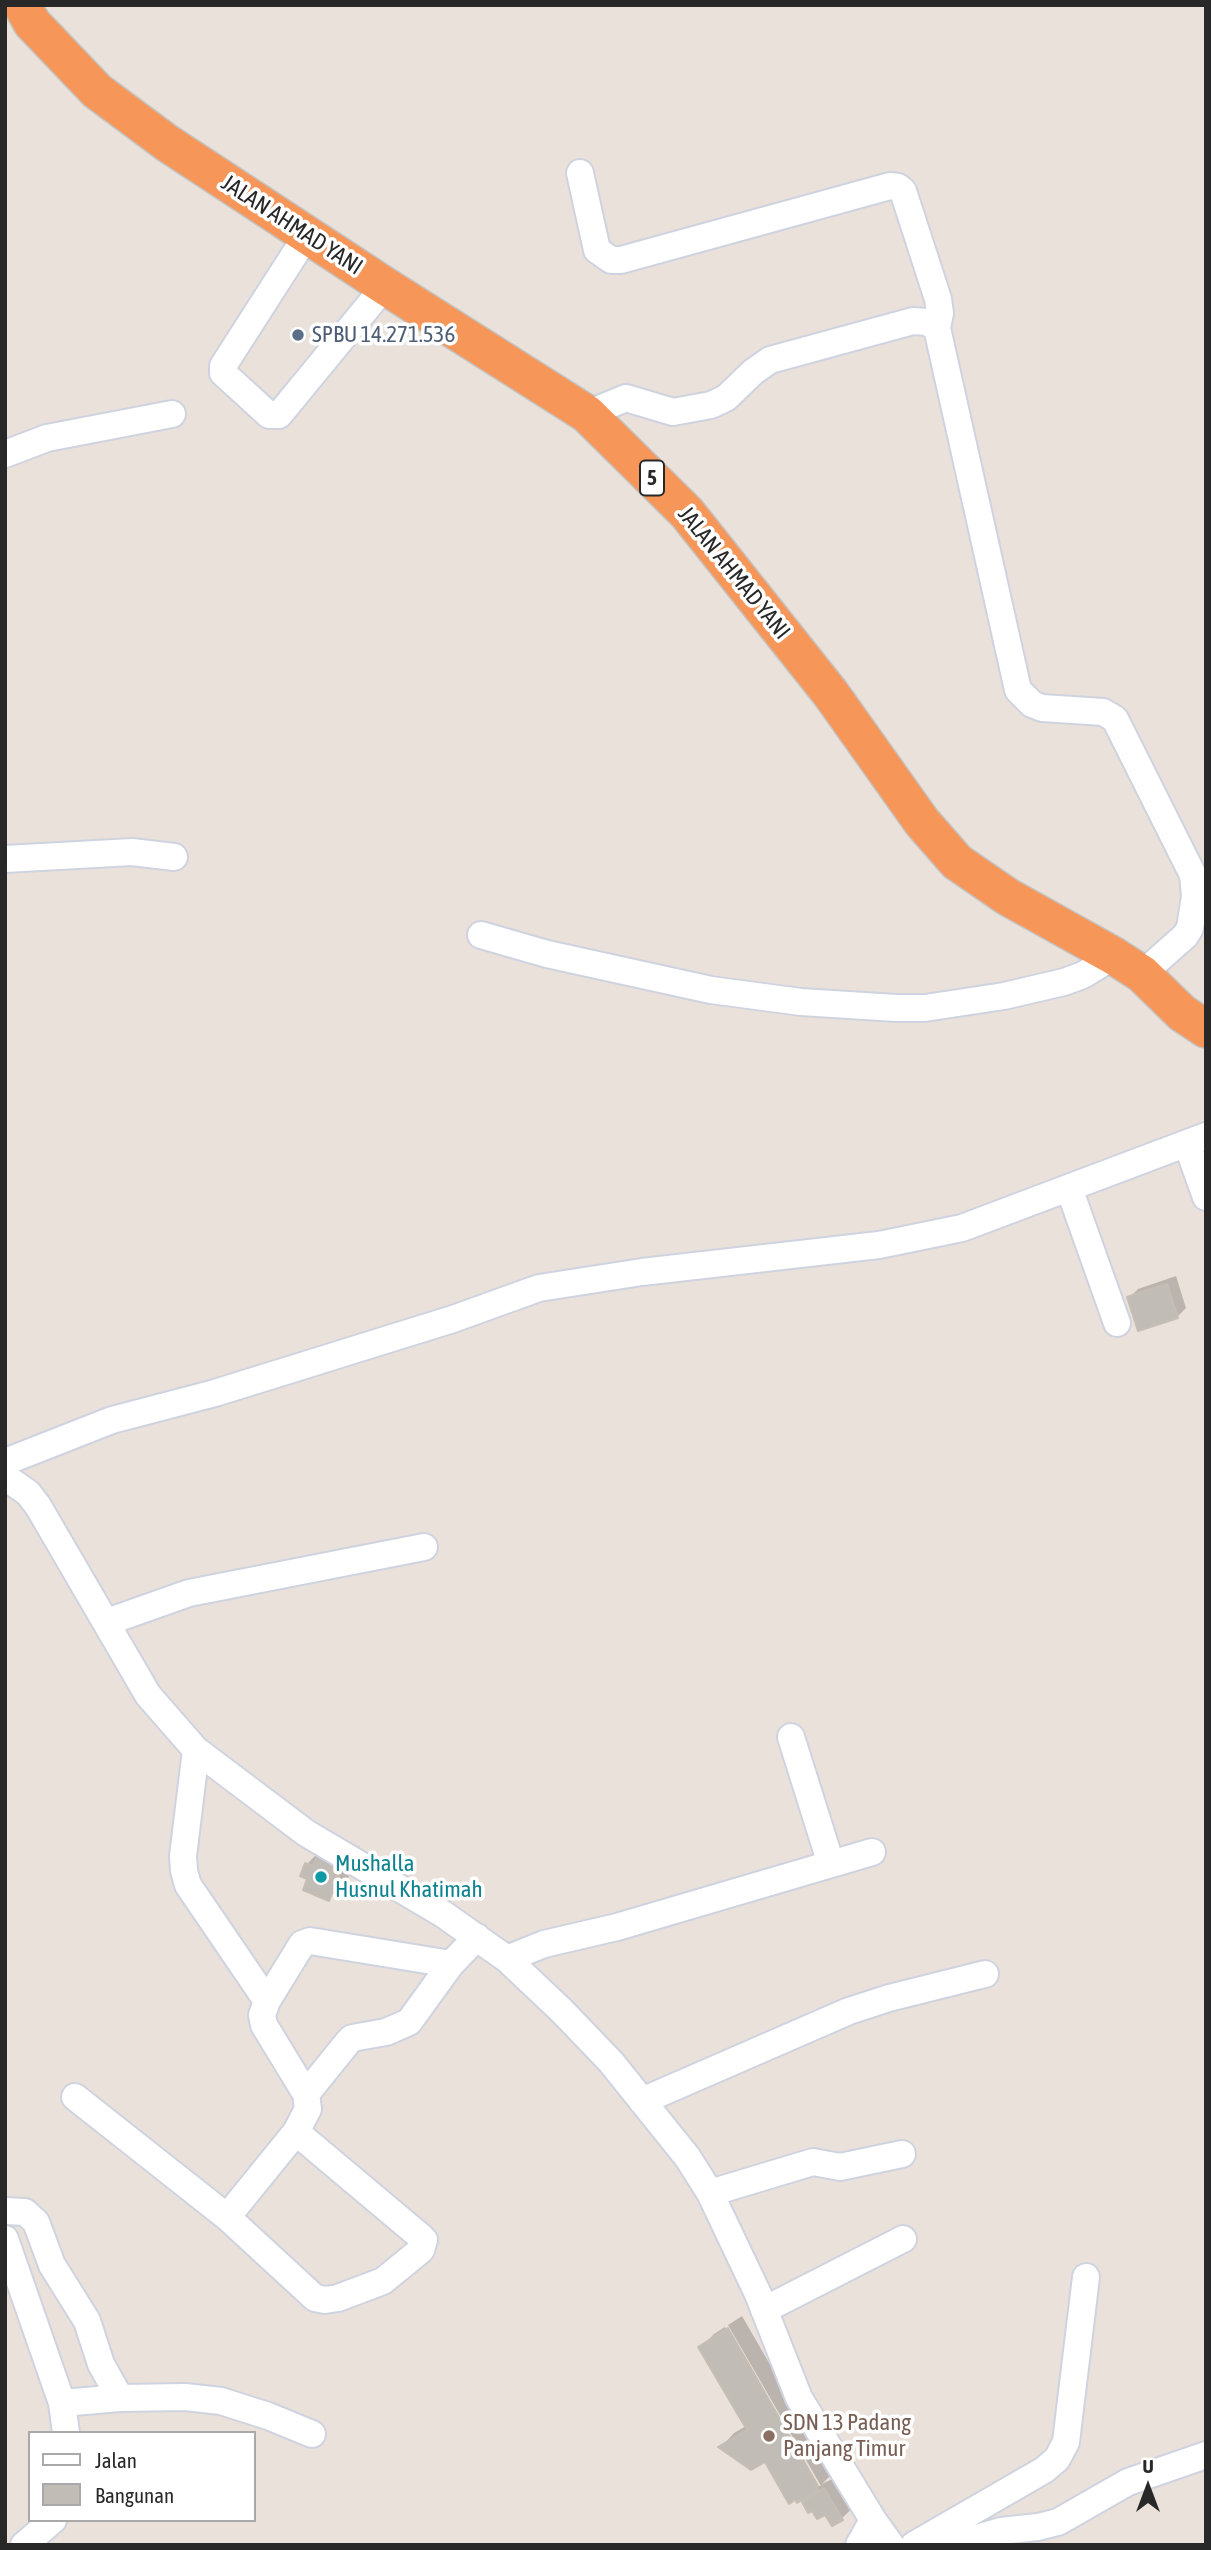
<!DOCTYPE html>
<html>
<head>
<meta charset="utf-8">
<style>
	body { margin:0 }
	#map { position:relative; width:1211px; height:2550px; overflow:hidden; background:#eae2da; font-family:"Asap Condensed",sans-serif }
	canvas { display:block }
	.frame { position:absolute; inset:0; border:7px solid #282828; pointer-events:none }
	.legend { position:absolute; left:28px; top:2431px; width:228px; height:91px; box-sizing:border-box; background:#fff; border:2px solid #a9a9a9; margin:0; padding:9px 12px; list-style:none; font-size:21px; color:#282828 }
	.legend li { display:flex; align-items:center; gap:14px; height:35px }
	.legend b { width:35px; border:2px solid #a9a9a9 }
	.north { position:absolute; left:1113px; top:2452px; width:70px; height:70px; -webkit-text-stroke:5px #fff; paint-order:stroke; rotate:0deg; font-size:19px; font-weight:700; line-height:28px; text-align:center; color:#282828 }
	.north::after { content:''; display:block; margin:auto; width:24px; height:32px; background:#282828; clip-path:polygon(50% 0,100% 100%,50% 72%,0 100%) }
</style>
</head>
<body>
<div id="map">
<canvas width="1211" height="2550"></canvas>
<div class="frame"></div>
<ul class="legend">
<li><b style="height:9px;background:#fff"></b>Jalan</li>
<li><b style="height:19px;background:#c2bcb7"></b>Bangunan</li>
</ul>
<div class="north">U</div>
</div>
<script>
const c = document.querySelector('canvas').getContext('2d');
c.lineJoin = 'round';
function fill(path, color) { c.fillStyle = color; c.fill(path, 'evenodd'); }
const toPath = rows => new Path2D(rows.map(r => 'M' + r).join(''));
function trace(path, color, width, dash) { c.strokeStyle = color; c.lineWidth = width; c.lineCap = dash ? 'butt' : 'round'; c.setLineDash(dash || []); c.stroke(path); }
function label(font, color, halo, rows, align = 'center') {
  c.font = font + ' "Asap Condensed",sans-serif'; c.lineWidth = 7; c.setLineDash([]); c.textBaseline = 'middle'; c.strokeStyle = halo; c.fillStyle = color; for (const [text, x, y, turn = 0] of rows) {
    c.save(); c.translate(x, y); c.rotate((+turn || 0) * Math.PI / 180); c.textAlign = isNaN(turn) ? turn : align; if (halo) c.strokeText(text, 0, 0); c.fillText(text, 0, 0); c.restore();
  }
}
fill(toPath([
	[1176,1276,1186,1308,1178,1316,1140,1329,1129,1298,1138,1289],
	[337,1838,360,1847,347,1881,328,1899,310,1878,307,1864,325,1846],
	[742,2316,831,2470,831,2475,822,2484,838,2476,856,2505,842,2518,812,2509,804,2502,814,2492,765,2460,721,2447,734,2433,746,2426,700,2348,714,2334,725,2327,817,2486,821,2486,728,2325]
]), '#0003');
const building = toPath([
	[1167,1284,1178,1318,1138,1331,1127,1297,1167,1284],
	[318,1855,343,1866,329,1901,303,1890,307,1879,300,1876,305,1863,313,1866,318,1855],
	[728,2328,818,2486,816,2487,818,2490,797,2503,795,2500,789,2504,765,2462,751,2470,718,2447,747,2430,698,2347,728,2328],
	[824,2488,843,2520,832,2526,825,2515,817,2519,812,2511,808,2513,802,2502,824,2488]
]);
fill(building, '#c2bcb7');
trace(building, '#c5beb4', 2);
const minor = toPath([
	[580,173,597,250,611,260,621,260,890,186,898,187,903,191,938,299,940,313,937,328],
	[307,235,223,366,223,373,269,415,279,415,385,286],
	[587,414,626,398,673,412,711,405,726,398,753,372,770,360,913,321,927,322,937,328,1018,690,1032,704,1042,708,1103,712,1115,719,1193,875,1195,896,1190,928,1185,936,1142,974],
	[5,454,47,438,172,414],
	[5,859,132,852,174,857],
	[481,935,547,954,711,990,801,1002,896,1008,925,1008,1004,996,1064,982,1083,975,1114,956],
	[1187,1144,1206,1197],
	[1069,1188,1117,1323],
	[5,1462,112,1420,215,1393,453,1319,539,1288,642,1272,879,1245,962,1228,1206,1136],
	[5,1477,28,1493,38,1506,148,1695,196,1750,306,1833,443,1914,507,1959,562,2011,611,2062,688,2158,710,2193,758,2294,799,2398,873,2520,891,2545],
	[107,1622,189,1593,424,1547],
	[791,1737,831,1864],
	[196,1750,183,1856,184,1871,188,1885,267,2001],
	[507,1959,544,1944,617,1927,872,1852],
	[306,2094,264,2025,262,2015,267,2001,302,1944,310,1941,451,1964],
	[75,2097,227,2217,315,2298,325,2300,338,2298,383,2281,421,2250,424,2240,421,2237,296,2132],
	[642,2101,849,2011,889,1998,985,1974],
	[710,2193,813,2162,840,2167,902,2154],
	[5,2211,25,2212,36,2222,52,2265,87,2321,101,2364,120,2398],
	[227,2217,296,2132,308,2109,306,2094,348,2042,352,2038,386,2032,409,2022,451,1964,477,1937],
	[5,2239,62,2403,66,2433],
	[764,2310,903,2239],
	[62,2403,120,2398,185,2397,221,2401,268,2416,312,2434],
	[24,2545,53,2520],
	[859,2545,873,2520],
	[914,2545,1044,2470,1057,2459,1066,2442,1086,2277],
	[953,2545,1001,2531,1038,2527,1058,2522,1128,2482,1206,2455]
]);
const highway = toPath([
	[22,5,32,23,97,91,167,143,385,286,587,414,687,513,831,694,922,822,957,862,1008,897,1114,956,1142,974,1182,1013,1206,1029]
]);
trace(minor, '#cfd3e0', 30);
trace(highway, '#c3c3c3', 40);
trace(minor, '#fff', 26);
trace(highway, '#f69759', 37);
for (const [x, y, r, color] of [
	[298,335,7,"#5c6f8a"],
	[321,1877,7,"#0f9aa8"],
	[769,2436,7,"#8d6e63"]
]) { const dot = new Path2D(); dot.arc(x, y, r, 0, 2 * Math.PI); c.fillStyle = color; c.fill(dot); trace(dot, '#fff', 2.5); }
for (const [x, y, w] of [
	[652,478,24]
]) { const box = new Path2D(); box.roundRect(x - w / 2, y - 17.5, w, 35, 5); c.fillStyle = '#fff'; c.fill(box); trace(box, '#282828', 2); }
label('bold 21px', '#282828', null, [
	["5",652,478]
]);
label('23px', '#282828', '#fff', [
	["JALAN AHMAD YANI",292,225,33],
	["JALAN AHMAD YANI",734,573,51]
]);
label('23px', '#4e5e75', '#fff', [
	["SPBU 14.271.536",312,335]
], 'left');
label('23px', '#0d838f', '#fff', [
	["Mushalla",335,1864],
	["Husnul Khatimah",335,1890]
], 'left');
label('23px', '#785e54', '#fff', [
	["SDN 13 Padang",783,2423],
	["Panjang Timur",783,2449]
], 'left');
</script>
</body>
</html>
